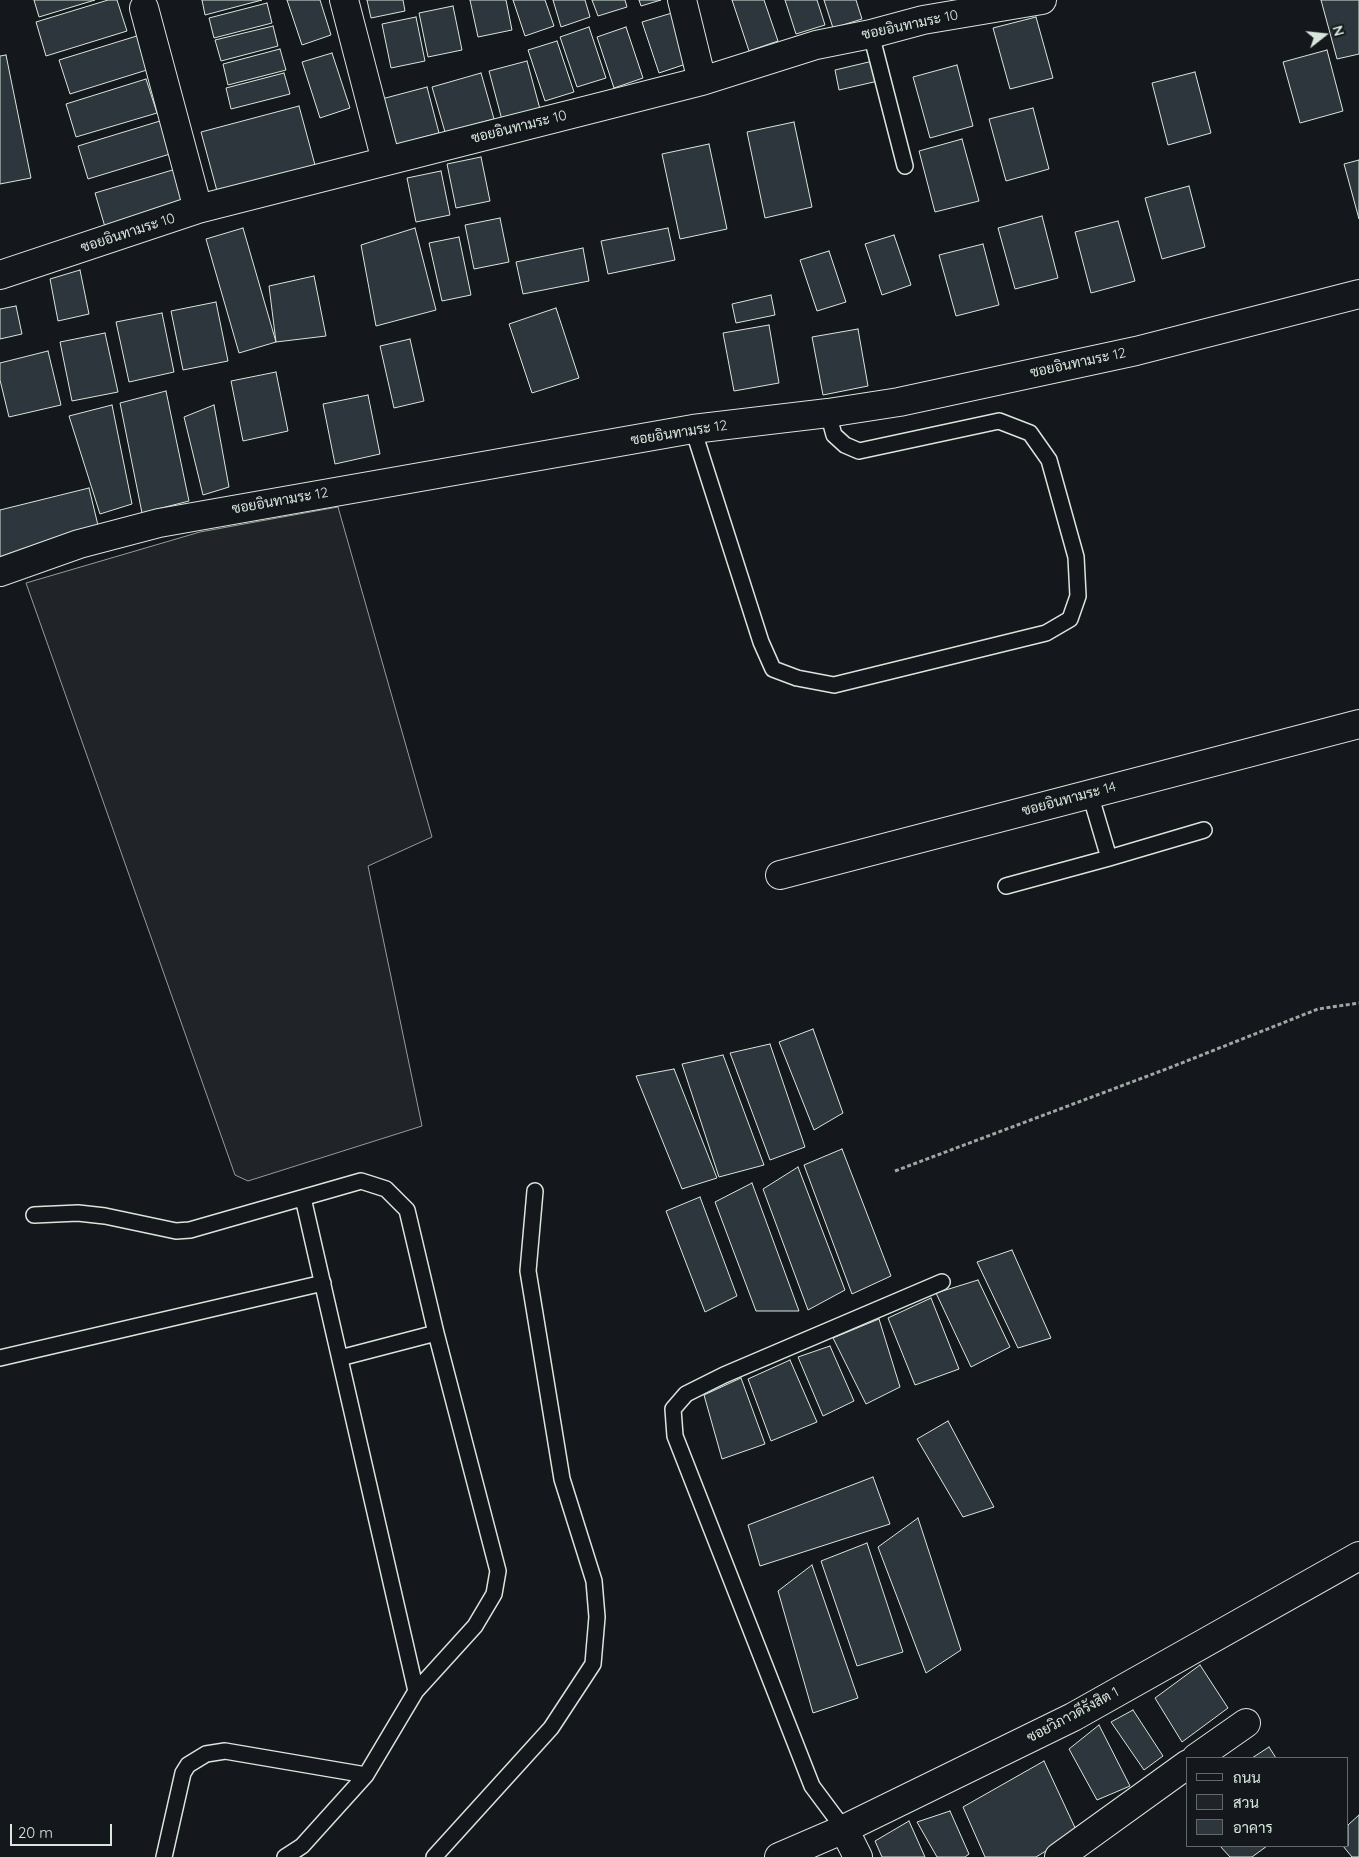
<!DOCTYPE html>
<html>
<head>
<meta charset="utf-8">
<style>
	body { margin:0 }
	#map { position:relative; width:1359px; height:1857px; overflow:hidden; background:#14181c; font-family:Quicksand,Sarabun,sans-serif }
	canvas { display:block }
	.legend { position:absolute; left:1186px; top:1757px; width:162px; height:90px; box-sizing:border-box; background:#14181c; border:1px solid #626a69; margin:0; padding:6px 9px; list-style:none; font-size:15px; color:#d8e6dc }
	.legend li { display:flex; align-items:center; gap:10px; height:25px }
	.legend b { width:25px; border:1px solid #626a69 }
	.north { position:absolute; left:1299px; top:10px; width:50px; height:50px; -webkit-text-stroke:4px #14181c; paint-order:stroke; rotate:74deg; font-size:14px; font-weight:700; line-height:20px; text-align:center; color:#d8e6dc }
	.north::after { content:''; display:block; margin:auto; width:18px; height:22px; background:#d8e6dc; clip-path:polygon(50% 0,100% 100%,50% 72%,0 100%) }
	.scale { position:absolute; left:10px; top:1824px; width:102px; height:22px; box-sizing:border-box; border:2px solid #d8e6dc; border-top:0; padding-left:6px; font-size:15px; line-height:18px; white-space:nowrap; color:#d8e6dc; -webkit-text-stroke:4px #14181c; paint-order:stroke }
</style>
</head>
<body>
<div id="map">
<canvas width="1359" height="1857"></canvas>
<ul class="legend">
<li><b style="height:6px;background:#14181c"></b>ถนน</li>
<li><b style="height:14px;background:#202428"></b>สวน</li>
<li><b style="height:14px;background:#2c363c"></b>อาคาร</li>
</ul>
<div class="north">N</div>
<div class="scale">20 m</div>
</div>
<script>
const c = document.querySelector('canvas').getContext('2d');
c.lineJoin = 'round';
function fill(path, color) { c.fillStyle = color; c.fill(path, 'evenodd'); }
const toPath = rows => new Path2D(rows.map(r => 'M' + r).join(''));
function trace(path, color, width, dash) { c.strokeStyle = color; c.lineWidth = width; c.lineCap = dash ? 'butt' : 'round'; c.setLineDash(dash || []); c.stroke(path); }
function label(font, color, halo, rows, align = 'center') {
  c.font = font + ' Quicksand,Sarabun,sans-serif'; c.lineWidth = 4; c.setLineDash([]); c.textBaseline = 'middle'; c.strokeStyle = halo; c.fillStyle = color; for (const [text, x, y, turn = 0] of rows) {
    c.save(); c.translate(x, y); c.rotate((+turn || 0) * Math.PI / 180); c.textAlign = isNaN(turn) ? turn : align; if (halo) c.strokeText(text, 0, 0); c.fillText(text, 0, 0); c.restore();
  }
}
const green = toPath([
	[338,507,432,837,368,866,422,1126,248,1181,235,1175,26,583,200,532,338,507]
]);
fill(green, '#202428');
trace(green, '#939e99', 1);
const building = toPath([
	[34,0,95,0,39,17,34,0],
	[108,0,117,0,127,31,46,56,36,22,108,0],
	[202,0,262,0,205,15,202,0],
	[287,0,320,0,331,35,302,45,287,0],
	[367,0,403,0,405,11,371,18,367,0],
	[470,0,506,0,512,30,478,37,470,0],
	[513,0,545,0,554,26,525,36,513,0],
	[553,0,585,0,590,17,561,27,553,0],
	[592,0,625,0,627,7,598,16,592,0],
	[639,0,661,0,641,6,639,0],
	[732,0,764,0,778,41,749,51,732,0],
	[785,0,817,0,825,25,796,34,785,0],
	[824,0,856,0,862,19,833,28,824,0],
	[1321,0,1359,0,1359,54,1337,59,1321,0],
	[267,3,272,23,214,38,209,18,267,3],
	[453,6,462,50,428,57,419,13,453,6],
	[672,13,689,63,659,73,642,22,672,13],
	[416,17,425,61,391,68,382,24,416,17],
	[1036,17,1053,78,1010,89,993,28,1036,17],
	[273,26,278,46,221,61,215,40,273,26],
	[589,27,606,78,577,87,560,37,589,27],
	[626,27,643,78,614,88,597,37,626,27],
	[140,35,150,69,70,94,59,60,140,35],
	[557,41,574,92,545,101,528,50,557,41],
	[280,49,286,70,228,85,223,64,280,49],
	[1327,50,1343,111,1300,123,1283,62,1327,50],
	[332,53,350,108,320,118,302,62,332,53],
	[6,55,31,178,0,184,0,56,6,55],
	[527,61,540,109,502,120,489,71,527,61],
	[873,61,878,81,839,90,835,70,873,61],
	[957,65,973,126,930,138,913,77,957,65],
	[1195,72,1211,133,1168,145,1152,83,1195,72],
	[284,73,290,94,231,109,226,88,284,73],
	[481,73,494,119,445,132,432,87,481,73],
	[146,79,157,113,76,137,66,104,146,79],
	[427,87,439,133,390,146,378,100,427,87],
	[299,106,315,165,217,191,201,132,299,106],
	[1033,108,1049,169,1006,181,989,119,1033,108],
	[160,121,170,154,88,179,78,146,160,121],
	[794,122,812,207,765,218,747,132,794,122],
	[962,139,979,201,935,212,919,151,962,139],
	[709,144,727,229,680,239,662,154,709,144],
	[481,157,490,201,456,208,447,164,481,157],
	[1359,160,1359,219,1344,164,1359,160],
	[176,169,186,202,105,227,95,193,176,169],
	[441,171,450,215,416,222,407,178,441,171],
	[1189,186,1205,247,1162,259,1145,198,1189,186],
	[1042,216,1058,278,1015,289,998,228,1042,216],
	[500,218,509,262,474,269,465,225,500,218],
	[1118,221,1135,281,1091,293,1075,232,1118,221],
	[243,228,276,342,239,353,206,239,243,228],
	[415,228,436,310,376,326,361,245,415,228],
	[668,228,675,260,608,274,601,241,668,228],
	[894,235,911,285,882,295,865,244,894,235],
	[459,237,471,295,442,301,429,243,459,237],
	[983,244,999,305,956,316,939,255,983,244],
	[583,248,589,281,523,294,516,262,583,248],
	[829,251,846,302,817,311,800,260,829,251],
	[80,270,89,314,58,321,50,279,80,270],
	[314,276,326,336,276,342,269,286,314,276],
	[771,295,775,315,736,323,732,304,771,295],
	[216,302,228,361,183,370,171,311,216,302],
	[16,306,22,334,0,339,0,309,16,306],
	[556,308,579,378,532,393,509,324,556,308],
	[162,313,174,372,129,382,116,322,162,313],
	[769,325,779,383,734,391,723,333,769,325],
	[858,329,868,386,823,395,812,337,858,329],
	[105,333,118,392,72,401,60,342,105,333],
	[410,339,424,401,394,408,380,346,410,339],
	[48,351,61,405,9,417,0,380,0,363,48,351],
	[276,372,288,431,243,441,231,381,276,372],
	[166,391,189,501,142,513,120,403,166,391],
	[368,395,380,454,335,464,323,404,368,395],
	[112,405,132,504,100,514,69,416,112,405],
	[214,405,229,487,203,495,184,417,214,405],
	[89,488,103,546,0,571,0,510,89,488],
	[813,1029,843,1113,814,1130,779,1042,813,1029],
	[770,1044,805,1147,770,1160,730,1053,770,1044],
	[723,1055,764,1165,719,1177,682,1064,723,1055],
	[674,1069,717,1178,682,1189,636,1076,674,1069],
	[842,1149,891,1276,852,1294,804,1165,842,1149],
	[798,1167,845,1290,808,1310,763,1189,798,1167],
	[752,1183,799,1311,756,1311,715,1202,752,1183],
	[700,1197,737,1296,705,1312,666,1211,700,1197],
	[1012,1250,1051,1338,1018,1348,977,1262,1012,1250],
	[978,1280,1010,1347,971,1367,936,1293,978,1280],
	[931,1298,959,1369,915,1385,888,1318,931,1298],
	[879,1319,900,1387,866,1404,833,1338,879,1319],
	[830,1346,854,1401,823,1416,798,1357,830,1346],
	[790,1360,817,1422,771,1441,748,1379,790,1360],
	[741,1378,765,1444,722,1459,704,1395,741,1378],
	[948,1421,994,1507,963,1517,917,1439,948,1421],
	[873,1477,890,1524,760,1566,748,1525,873,1477],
	[918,1518,961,1650,926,1673,878,1547,918,1518],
	[867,1543,903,1652,857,1666,821,1561,867,1543],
	[812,1565,858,1698,813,1713,778,1591,812,1565],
	[1200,1665,1228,1708,1182,1742,1155,1698,1200,1665],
	[1133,1710,1163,1756,1144,1770,1111,1722,1133,1710],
	[1099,1725,1130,1786,1097,1800,1069,1749,1099,1725],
	[1269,1747,1276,1758,1252,1758,1269,1747],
	[1044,1761,1077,1832,1036,1857,985,1857,963,1807,1044,1761],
	[950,1811,969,1854,965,1857,937,1857,917,1822,950,1811],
	[1359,1815,1359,1857,1352,1857,1343,1846,1348,1846,1348,1825,1359,1815],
	[909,1821,925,1857,882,1857,875,1841,909,1821],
	[1220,1846,1267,1846,1252,1857,1230,1857,1220,1846]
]);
fill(building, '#2c363c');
trace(building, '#d8e6dc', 1);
const lane = toPath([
	[871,34,905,166],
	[693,429,761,642,773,669,797,678,834,685,1046,633,1070,619,1078,596,1076,557,1049,460,1030,433,999,421,859,451,845,445,834,435,828,413],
	[1090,794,1109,858],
	[1006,886,1109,858,1204,830],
	[303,1198,416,1691],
	[34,1215,78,1213,105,1216,176,1231,190,1230,361,1181,386,1189,407,1210,436,1333,498,1571,494,1594,475,1626,416,1691,366,1775,302,1846,285,1857],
	[0,1358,323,1283],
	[340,1358,436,1333],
	[844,1829,812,1786,675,1436,673,1409,686,1394,724,1375,942,1282],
	[164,1857,183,1773,188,1765,206,1754,225,1751,366,1775],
	[434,1857,551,1728,593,1664,597,1617,594,1581,562,1479,528,1271,535,1191]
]);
const street = toPath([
	[344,0,386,161],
	[682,0,702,81],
	[144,8,198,209],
	[0,275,198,209,702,81,816,45,871,34,923,20,1042,0],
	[0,572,79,544,159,523,693,429,828,413,899,402,1136,351,1359,294],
	[780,875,1359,724],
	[1196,1758,1246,1723],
	[844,1829,858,1857],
	[779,1857,844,1829,1073,1717,1359,1556],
	[1059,1857,1188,1764]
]);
trace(lane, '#d8e6dc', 18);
trace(street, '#d8e6dc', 30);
trace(toPath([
	[895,1171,1169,1068,1318,1009,1359,1003]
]), '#9da8a2', 3, [4, 2.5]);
trace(lane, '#14181c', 15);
trace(street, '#14181c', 28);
label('14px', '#d8e6dc', '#14181c', [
	["ซอยอินทามระ 10",910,25,-12],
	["ซอยอินทามระ 10",519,127,-14],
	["ซอยอินทามระ 10",128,233,-18],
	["ซอยอินทามระ 12",1078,363,-12],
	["ซอยอินทามระ 12",679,433,-9],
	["ซอยอินทามระ 12",280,501,-10],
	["ซอยอินทามระ 14",1069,799,-15],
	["ซอยวิภาวดีรังสิต 1",1073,1715,-28]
]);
</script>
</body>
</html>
